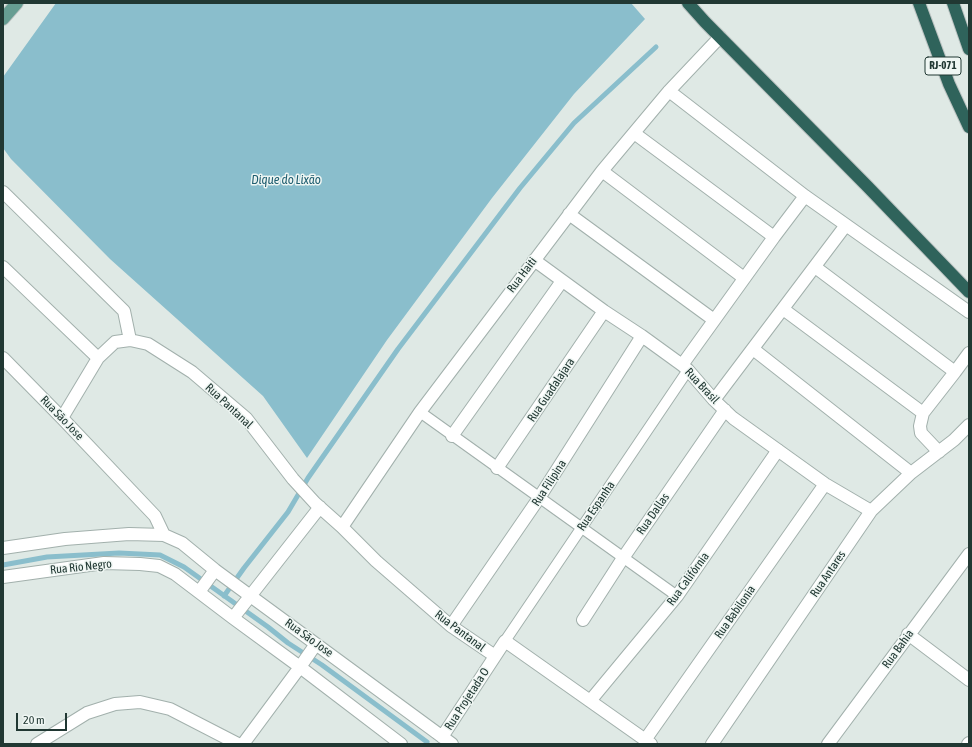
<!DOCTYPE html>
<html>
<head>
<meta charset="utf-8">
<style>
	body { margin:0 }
	#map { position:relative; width:972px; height:747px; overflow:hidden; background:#dfe9e5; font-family:"Asap Condensed",sans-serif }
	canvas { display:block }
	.frame { position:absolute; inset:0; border:4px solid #213833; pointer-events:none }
	.scale { position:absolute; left:16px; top:713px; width:51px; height:18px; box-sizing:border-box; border:2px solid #213833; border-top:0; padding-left:5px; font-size:12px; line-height:14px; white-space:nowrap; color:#213833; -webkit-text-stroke:3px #eff6f3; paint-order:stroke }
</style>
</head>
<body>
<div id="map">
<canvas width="972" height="747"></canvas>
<div class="frame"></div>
<div class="scale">20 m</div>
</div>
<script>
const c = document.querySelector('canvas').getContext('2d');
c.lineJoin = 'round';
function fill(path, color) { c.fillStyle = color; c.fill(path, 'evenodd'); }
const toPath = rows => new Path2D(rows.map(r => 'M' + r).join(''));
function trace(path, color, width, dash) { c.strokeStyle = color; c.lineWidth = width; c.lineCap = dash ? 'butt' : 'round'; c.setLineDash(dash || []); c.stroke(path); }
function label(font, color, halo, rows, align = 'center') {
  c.font = font + ' "Asap Condensed",sans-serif'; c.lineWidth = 3; c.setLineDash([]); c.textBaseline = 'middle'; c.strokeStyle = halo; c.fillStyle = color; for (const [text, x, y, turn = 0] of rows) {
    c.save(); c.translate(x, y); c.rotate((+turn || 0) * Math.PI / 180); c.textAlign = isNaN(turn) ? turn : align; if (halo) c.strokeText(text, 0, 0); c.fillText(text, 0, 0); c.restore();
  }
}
fill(toPath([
	[56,3,631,3,645,19,574,94,492,198,387,340,307,458,263,396,110,259,11,159,3,148,3,77]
]), '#8abecc');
trace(toPath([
	[3,565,47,557,119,553,160,555,184,567,268,627,288,643,322,665,427,742],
	[224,596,244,568,288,512,308,478,398,349,520,188,574,123,656,47]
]), '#8abecc', 5);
const lane = toPath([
	[420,412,677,596],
	[505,641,688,370]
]);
const street = toPath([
	[669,91,805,196,969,312],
	[634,133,774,237],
	[602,171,744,278],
	[3,192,124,311,130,340],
	[569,214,714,320],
	[534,260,604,311,642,336,682,365,688,370,714,400,733,418,825,484,871,511],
	[3,267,98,358],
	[815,267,955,372],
	[783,309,923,413],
	[753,349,911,473],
	[3,358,62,418,155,516,164,535],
	[682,365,774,237,805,196],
	[714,400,846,225],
	[62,418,98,358,115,342,130,340,148,344,192,372,246,418,293,479,315,503,342,527,376,561,451,626,495,656],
	[452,436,562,281],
	[939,452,921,433,920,426,923,413,955,372,969,353],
	[497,468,604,311],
	[342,527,420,412,602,171,669,91,720,37],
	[3,548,65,539,129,534,164,535,182,543,215,570,452,744],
	[3,577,104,563,140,564,159,566,175,574,233,618,300,667,401,744],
	[199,592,215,570],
	[233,618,320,507],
	[583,620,623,558,725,410],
	[451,626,539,498,642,336],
	[908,634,969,680],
	[590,701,677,596,778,450],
	[442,737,505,641,651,744],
	[645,740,825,484],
	[37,744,87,713,115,704,140,702,170,709,238,744],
	[243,744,300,667,316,644],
	[712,744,871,511,911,473,954,440,969,425],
	[828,744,969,554],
	[968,744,969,743]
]);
const primary = toPath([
	[3,19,17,3]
]);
const highway = toPath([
	[688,3,705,22,868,187,969,292],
	[919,3,949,84,969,127],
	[953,3,969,49]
]);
trace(lane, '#a2b0ac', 12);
trace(street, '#a2b0ac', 14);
trace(primary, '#bcc3c2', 14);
trace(highway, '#bcc3c2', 14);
trace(lane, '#fff', 10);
trace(street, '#fff', 12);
trace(primary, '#669d92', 12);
trace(highway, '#2f635b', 12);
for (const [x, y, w] of [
	[943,66,36]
]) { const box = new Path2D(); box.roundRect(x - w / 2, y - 9, w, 18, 3); c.fillStyle = '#eff6f3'; c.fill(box); trace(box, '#213833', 1); }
label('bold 11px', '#213833', null, [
	["RJ-071",943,66]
]);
label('12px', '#213833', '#eff6f3', [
	["Rua Haiti",522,275,-53],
	["Rua Brasil",702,386,47],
	["Rua Guadalajara",551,390,-56],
	["Rua Pantanal",229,406,43],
	["Rua Sāo Jose",62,418,46],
	["Rua Filipina",549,483,-57],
	["Rua Espanha",596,506,-56],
	["Rua Dallas",653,514,-55],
	["Rua Rio Negro",81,567,-6],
	["Rua Antares",828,574,-56],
	["Rua Califórnia",688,579,-54],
	["Rua Babilonia",735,612,-55],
	["Rua Pantanal",460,631,37],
	["Rua Sāo Jose",309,638,36],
	["Rua Bahia",898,649,-54],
	["Rua Projetada O",467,699,-57]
]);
label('italic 13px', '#1f5e70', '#eff6f3', [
	["Dique do Lixão",286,180]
]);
</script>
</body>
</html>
